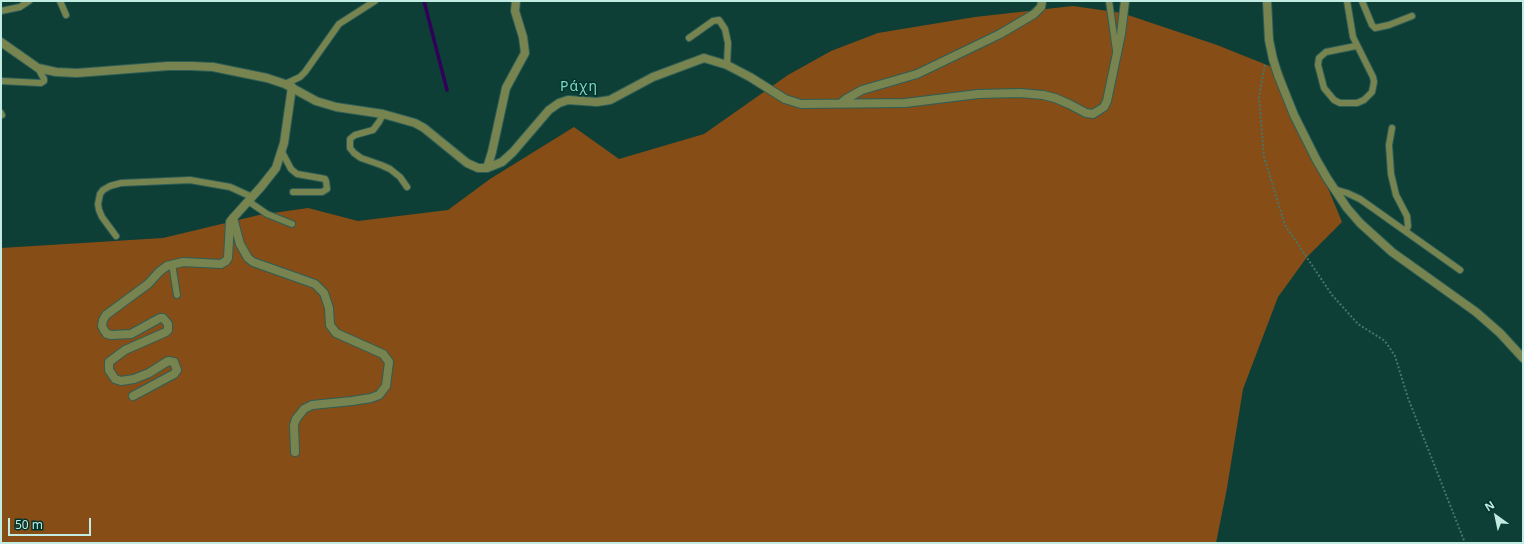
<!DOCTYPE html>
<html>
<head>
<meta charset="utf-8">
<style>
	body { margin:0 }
	#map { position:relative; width:1524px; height:544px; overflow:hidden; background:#0d3f37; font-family:"Noto Sans",sans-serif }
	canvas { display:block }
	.frame { position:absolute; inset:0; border:2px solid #c2ebe1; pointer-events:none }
	.north { position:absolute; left:1476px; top:496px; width:40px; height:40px; -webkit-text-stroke:3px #00342d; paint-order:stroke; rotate:327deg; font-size:11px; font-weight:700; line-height:16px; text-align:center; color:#c2ebe1 }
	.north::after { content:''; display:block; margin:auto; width:14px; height:18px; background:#c2ebe1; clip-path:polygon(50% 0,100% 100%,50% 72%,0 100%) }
	.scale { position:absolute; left:8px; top:518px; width:83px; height:18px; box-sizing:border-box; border:2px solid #c2ebe1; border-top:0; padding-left:5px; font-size:12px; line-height:14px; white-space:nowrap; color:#c2ebe1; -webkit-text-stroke:3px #00342d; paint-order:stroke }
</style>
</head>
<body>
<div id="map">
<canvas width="1524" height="544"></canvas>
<div class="frame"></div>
<div class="north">N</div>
<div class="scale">50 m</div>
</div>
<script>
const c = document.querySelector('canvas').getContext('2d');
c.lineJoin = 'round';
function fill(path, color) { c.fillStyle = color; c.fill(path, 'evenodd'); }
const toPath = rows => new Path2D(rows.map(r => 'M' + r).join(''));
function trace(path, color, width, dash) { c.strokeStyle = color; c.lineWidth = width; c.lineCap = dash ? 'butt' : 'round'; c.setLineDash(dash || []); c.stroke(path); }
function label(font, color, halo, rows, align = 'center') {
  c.font = font + ' "Noto Sans",sans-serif'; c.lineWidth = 3; c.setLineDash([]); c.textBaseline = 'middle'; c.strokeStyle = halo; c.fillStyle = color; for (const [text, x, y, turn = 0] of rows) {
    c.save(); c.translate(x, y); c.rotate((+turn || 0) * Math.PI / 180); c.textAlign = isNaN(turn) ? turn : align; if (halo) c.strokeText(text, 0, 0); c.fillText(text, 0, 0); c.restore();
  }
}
fill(toPath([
	[1073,6,1122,13,1217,45,1282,71,1299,118,1342,222,1307,257,1278,297,1243,389,1227,488,1216,543,1,543,1,248,163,238,259,215,308,208,358,221,448,210,490,179,574,127,619,159,704,134,788,75,831,51,878,33,975,17]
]), '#864d17');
trace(toPath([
	[424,1,447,90]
]), '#2f0258', 3.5);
const service = toPath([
	[60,1,66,15],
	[1109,1,1116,50],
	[1347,1,1353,37,1373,77,1374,82,1372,92,1364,100,1357,103,1340,103,1334,100,1324,88,1318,65,1319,58,1326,52,1356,46],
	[1362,1,1372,25,1375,28,1389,25,1412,16],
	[1,11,20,7,29,1],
	[689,38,713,21,719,20,725,29,728,43,727,65],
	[1,81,41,83,44,81,44,79,38,68],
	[285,84,300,77,305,72,339,24,375,1],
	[1,113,2,115],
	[383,114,379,122,373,130,355,135,350,139,350,148,354,153,361,158,381,165,390,169,400,177,407,187],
	[1392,128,1389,145,1391,174,1396,195,1407,216,1408,226,1406,231],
	[282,152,291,169,297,174,320,178,325,179,326,181,327,189,322,192,293,192],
	[1334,189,1347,193,1360,199,1460,270],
	[248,201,267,214,292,224],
	[116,236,102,217,99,210,98,204,100,194,103,190,110,186,121,183,190,180,230,187,252,197],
	[172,264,177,295]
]);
const minor = toPath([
	[1267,1,1269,40,1273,59,1278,75,1294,115,1316,159,1327,178,1347,208,1360,223,1392,252,1476,312,1500,333,1523,358],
	[1,42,38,68,56,72,77,73,168,66,191,66,213,67,267,78,285,84,316,101,336,107,383,114,415,123,424,128,467,163,478,168,487,168,492,152,506,88,525,53,523,37,515,11,516,1],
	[841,103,846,99,862,90,917,74,1000,34,1034,14,1041,7,1042,1],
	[487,168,502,162,513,152,549,110,559,103,568,100,597,102,610,100,653,77,704,58,727,65,750,77,785,99,801,104,905,103,978,94,1020,93,1043,95,1055,98,1069,104,1086,113,1093,114,1104,107,1107,101,1121,34,1125,1],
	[233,218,240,244,248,258,253,262,315,284,324,293,329,308,330,325,336,333,383,354,389,362,386,386,379,395,371,398,352,401,312,405,304,409,296,419,294,425,295,452],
	[133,396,174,374,177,370,174,362,168,361,149,373,134,379,121,381,115,379,109,370,109,362,125,350,166,332,168,330,168,324,163,318,160,318,131,334,111,335,107,334,104,330,102,326,103,320,106,315,148,284,160,271,167,266,183,262,221,264,226,261,228,258,230,222,233,218,261,187,276,168,284,143,292,87]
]);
trace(service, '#2e5e56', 8);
trace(minor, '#2e5e56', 10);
trace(toPath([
	[1265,65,1259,96,1264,157,1285,225,1332,295,1358,324,1385,341,1395,356,1408,398,1465,543]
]), '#46756c', 2, [2, 2]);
trace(service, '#788450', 6);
trace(minor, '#788450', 8);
c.letterSpacing = '1px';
label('14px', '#7fd7c5', '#00342d', [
	["Ράχη",579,87]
]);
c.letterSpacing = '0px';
</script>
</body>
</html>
